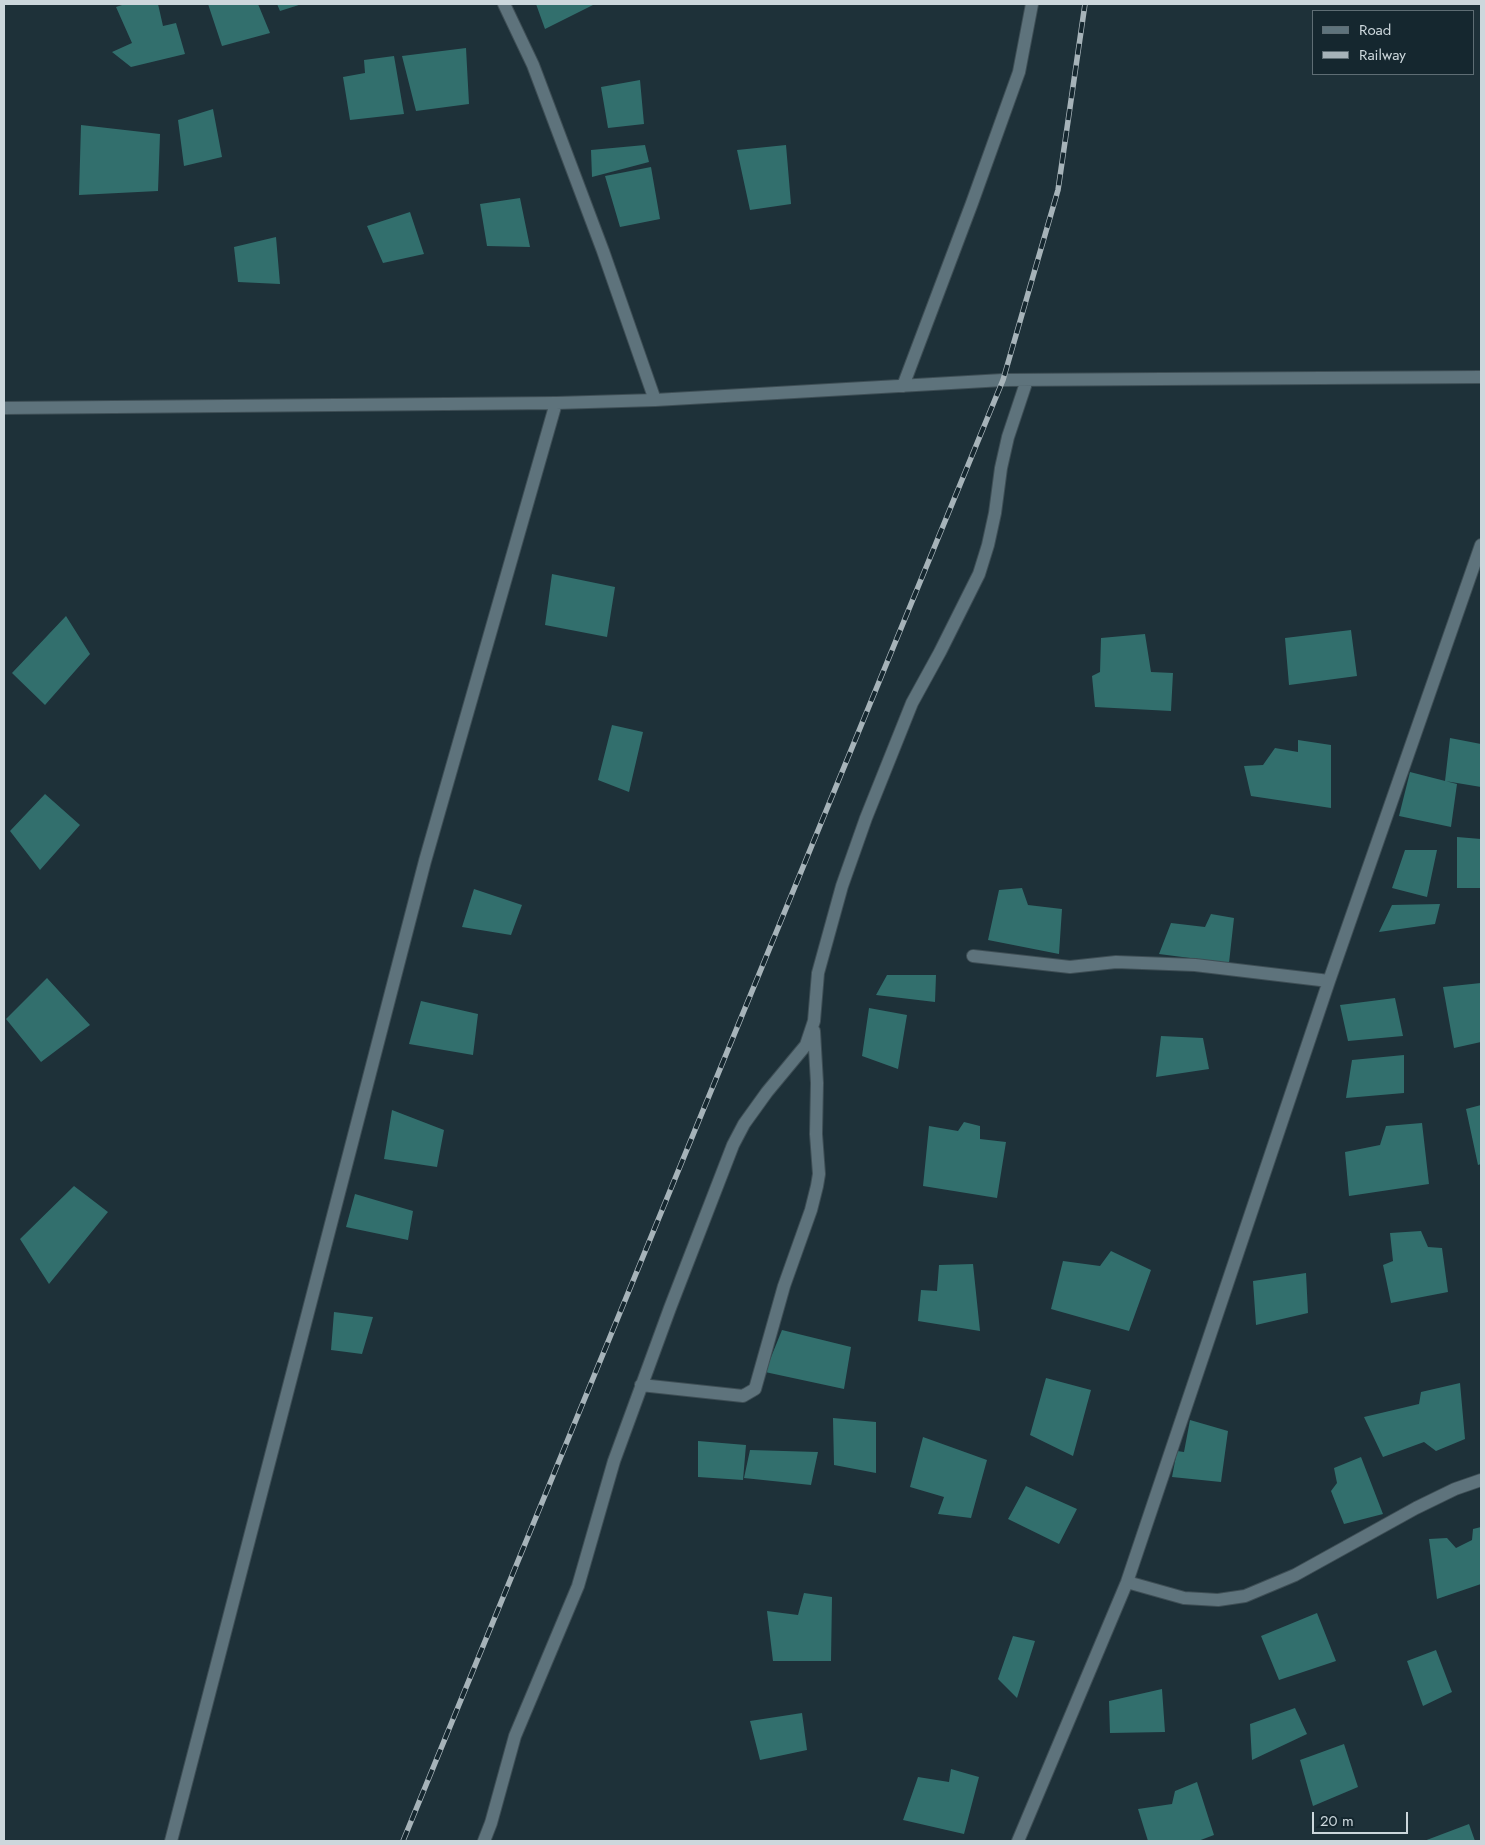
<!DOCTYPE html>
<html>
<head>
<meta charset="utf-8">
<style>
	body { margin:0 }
	#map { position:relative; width:1485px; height:1845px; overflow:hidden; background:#1e3139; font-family:Jost,sans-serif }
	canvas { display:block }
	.frame { position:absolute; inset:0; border:5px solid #ccd7dc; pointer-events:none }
	.legend { position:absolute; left:1312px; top:10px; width:162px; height:65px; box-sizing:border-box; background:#15272f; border:1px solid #5e6d74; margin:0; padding:6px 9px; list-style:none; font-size:15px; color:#ccd7dc }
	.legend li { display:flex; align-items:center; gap:10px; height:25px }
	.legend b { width:25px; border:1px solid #5e6d74 }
	.scale { position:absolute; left:1312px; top:1812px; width:96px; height:22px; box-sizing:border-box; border:2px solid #ccd7dc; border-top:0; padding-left:6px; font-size:15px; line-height:18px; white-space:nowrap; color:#ccd7dc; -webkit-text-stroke:4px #15272f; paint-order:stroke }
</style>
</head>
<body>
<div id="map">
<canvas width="1485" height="1845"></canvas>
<div class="frame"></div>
<ul class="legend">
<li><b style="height:6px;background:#5e737c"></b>Road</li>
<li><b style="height:6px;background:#a6b3b9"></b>Railway</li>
</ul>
<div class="scale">20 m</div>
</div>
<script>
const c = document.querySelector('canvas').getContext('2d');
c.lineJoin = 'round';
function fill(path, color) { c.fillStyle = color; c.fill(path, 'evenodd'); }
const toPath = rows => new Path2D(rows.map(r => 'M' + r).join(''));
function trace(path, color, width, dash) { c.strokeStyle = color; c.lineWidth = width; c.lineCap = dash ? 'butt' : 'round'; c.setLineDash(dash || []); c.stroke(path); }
fill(toPath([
	[125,4,158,4,163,26,176,23,185,54,131,67,112,52,132,43,116,7],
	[208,4,258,4,270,33,222,46],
	[277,4,302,4,280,11],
	[536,4,595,4,545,29],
	[466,48,469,104,416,111,402,56],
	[394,56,404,114,350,120,343,77,365,73,364,60],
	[640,80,644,124,608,128,601,87],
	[213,109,222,157,184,166,178,120],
	[81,125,160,134,158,191,79,195],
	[645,145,649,162,592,177,591,150],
	[786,145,791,204,750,210,737,150],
	[651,167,660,219,620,227,605,176],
	[520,198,530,247,487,246,480,204],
	[410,212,424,254,383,263,367,226],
	[276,237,280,284,238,282,234,247],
	[552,574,615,587,607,637,545,625],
	[66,616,90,654,45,705,12,673],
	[1351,630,1357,676,1289,685,1285,638],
	[1145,634,1151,672,1173,673,1171,711,1095,707,1092,676,1100,672,1101,638],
	[612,725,643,732,629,792,598,780],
	[1450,738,1481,744,1481,787,1445,781],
	[1298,740,1331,745,1331,808,1251,796,1244,766,1263,765,1275,748,1298,752],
	[1410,772,1457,784,1451,827,1399,816],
	[45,794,80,825,40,870,10,831],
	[1457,837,1481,839,1481,888,1457,888],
	[1405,850,1437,850,1427,897,1392,888],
	[1022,888,1028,905,1062,909,1059,954,988,940,999,890],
	[474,889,522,905,511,935,462,927],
	[1440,904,1435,924,1379,932,1392,905],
	[1211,914,1234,918,1229,963,1159,954,1171,923,1205,927],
	[887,975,936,975,935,1002,876,995],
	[47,978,90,1025,41,1062,6,1019],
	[1481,983,1481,1042,1454,1048,1443,987],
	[1395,998,1403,1036,1348,1041,1340,1005],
	[421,1001,478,1014,473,1055,409,1044],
	[869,1008,907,1015,898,1069,862,1056],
	[1161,1036,1203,1038,1209,1069,1156,1077],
	[1404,1055,1404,1093,1346,1098,1352,1060],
	[1481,1105,1481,1164,1478,1165,1466,1109],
	[392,1110,444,1130,437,1167,384,1159],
	[964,1122,980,1126,980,1139,1006,1142,997,1198,923,1186,929,1126,958,1131],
	[1422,1123,1429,1184,1349,1196,1345,1152,1380,1145,1386,1126],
	[74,1186,108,1212,49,1284,20,1239],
	[355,1194,413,1211,408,1240,346,1227],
	[1421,1231,1428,1247,1442,1248,1448,1292,1391,1303,1383,1265,1393,1261,1390,1233],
	[1111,1251,1151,1270,1129,1331,1051,1309,1063,1261,1100,1266],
	[973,1264,980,1331,918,1321,921,1290,937,1291,939,1265],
	[1306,1273,1308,1313,1256,1325,1253,1281],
	[334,1312,373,1317,362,1354,331,1350],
	[782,1330,851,1347,844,1389,765,1372],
	[1046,1378,1091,1390,1073,1456,1030,1435],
	[1460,1383,1465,1439,1436,1451,1424,1442,1383,1457,1364,1417,1419,1404,1421,1392],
	[833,1418,876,1422,876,1473,834,1465],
	[1190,1420,1228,1431,1221,1482,1172,1477,1177,1451,1184,1452],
	[923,1437,987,1460,971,1518,938,1514,944,1497,910,1487],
	[698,1441,746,1445,743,1480,698,1477],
	[750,1450,818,1452,811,1485,744,1478],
	[1361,1457,1383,1514,1344,1524,1331,1491,1337,1483,1334,1468],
	[1026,1486,1077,1509,1059,1544,1008,1519],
	[1481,1527,1481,1584,1437,1599,1429,1539,1447,1538,1456,1548,1472,1540,1473,1529],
	[804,1593,832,1597,831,1661,773,1661,767,1611,798,1615],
	[1317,1613,1336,1661,1279,1680,1261,1636],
	[1013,1636,1035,1641,1017,1698,998,1679],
	[1436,1650,1452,1692,1423,1706,1407,1661],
	[1162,1689,1165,1732,1110,1733,1109,1701],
	[1295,1708,1307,1734,1252,1760,1250,1724],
	[802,1713,807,1750,760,1760,750,1721],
	[1344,1744,1358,1787,1313,1806,1300,1760],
	[951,1769,979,1777,964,1834,903,1820,918,1777,949,1782],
	[1197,1782,1214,1835,1198,1841,1148,1841,1138,1809,1172,1804,1175,1791],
	[1469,1824,1475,1841,1424,1841]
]), '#326f6d');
const street = toPath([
	[504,4,533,65,603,251,655,400],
	[903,386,972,203,1019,72,1032,4],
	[4,408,556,403,655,400,1003,380,1481,377],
	[973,956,1070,967,1116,962,1195,965,1329,981],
	[641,1385,743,1396,755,1389,784,1286,811,1210,817,1186,819,1174,816,1134,817,1083,814,1031],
	[1127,1582,1184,1598,1218,1600,1245,1596,1295,1575,1416,1508,1455,1489,1481,1480],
	[171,1841,425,861,556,403],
	[484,1841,491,1823,515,1736,578,1586,614,1461,670,1308,733,1145,744,1124,767,1092,806,1045,814,1021,818,973,842,886,866,818,912,703,940,652,979,574,988,545,995,513,1001,468,1008,437,1027,380],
	[1018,1841,1127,1582,1329,981,1481,545]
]);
trace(street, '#3e4e55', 14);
trace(street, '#5e737c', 12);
const rail = toPath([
	[403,1841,1003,380,1058,190,1085,4]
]);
trace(rail, '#a6b3b9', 5.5);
trace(rail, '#15272f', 4, [11]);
</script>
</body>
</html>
